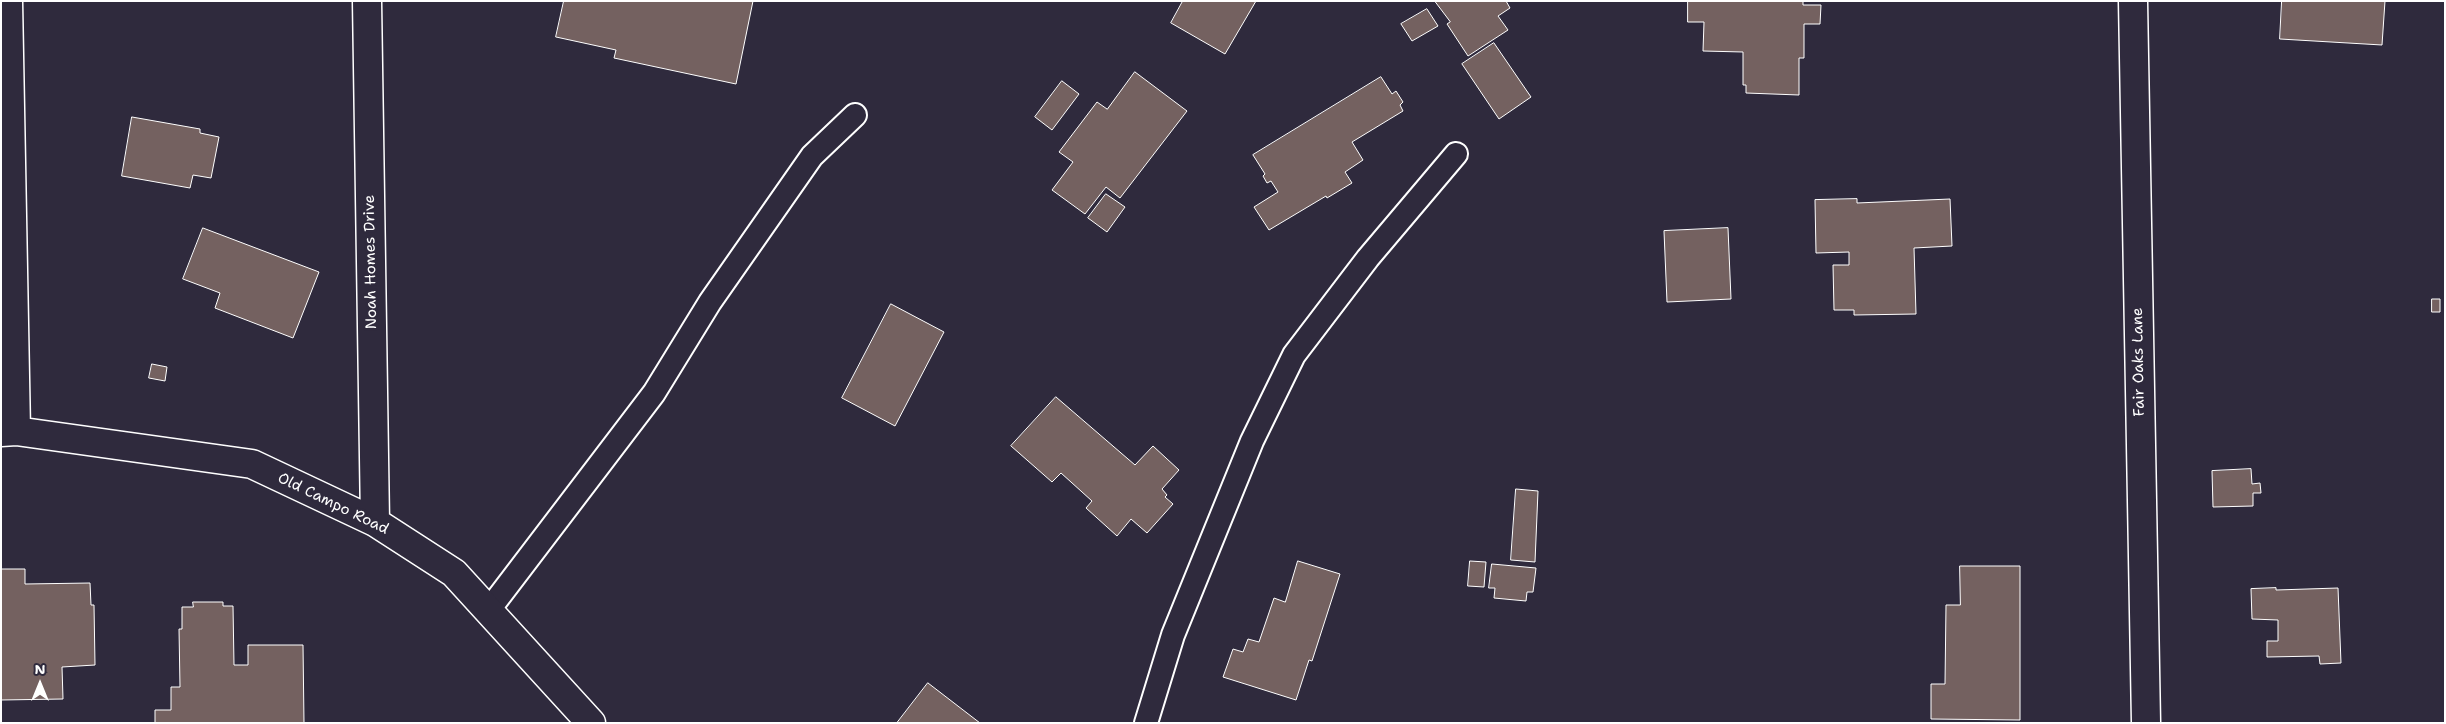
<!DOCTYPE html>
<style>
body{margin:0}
#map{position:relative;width:2446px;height:724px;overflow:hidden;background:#2f2a3d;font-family:"Shantell Sans",sans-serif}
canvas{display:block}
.frame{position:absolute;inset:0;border:2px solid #fff;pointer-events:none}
.north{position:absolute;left:15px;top:659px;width:50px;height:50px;-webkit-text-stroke:4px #2f2a3d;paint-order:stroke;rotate:0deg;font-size:14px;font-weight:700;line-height:20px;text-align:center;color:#fff}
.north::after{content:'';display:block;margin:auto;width:18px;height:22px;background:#fff;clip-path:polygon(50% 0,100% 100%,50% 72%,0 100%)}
</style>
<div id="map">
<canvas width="2446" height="724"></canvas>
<div class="frame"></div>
<div class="north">N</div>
</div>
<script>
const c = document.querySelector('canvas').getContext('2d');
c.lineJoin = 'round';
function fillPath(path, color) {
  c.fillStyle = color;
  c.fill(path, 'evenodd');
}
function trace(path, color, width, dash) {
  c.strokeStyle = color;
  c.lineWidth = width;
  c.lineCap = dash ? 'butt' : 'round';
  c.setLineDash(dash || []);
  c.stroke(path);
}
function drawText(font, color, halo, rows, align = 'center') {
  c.font = font + ' "Shantell Sans",sans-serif';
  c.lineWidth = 5;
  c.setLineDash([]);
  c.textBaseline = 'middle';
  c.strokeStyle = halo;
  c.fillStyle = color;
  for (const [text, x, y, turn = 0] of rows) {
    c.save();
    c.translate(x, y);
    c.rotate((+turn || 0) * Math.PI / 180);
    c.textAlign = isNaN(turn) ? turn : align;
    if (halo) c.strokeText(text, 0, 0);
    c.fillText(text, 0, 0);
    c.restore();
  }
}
const building = new Path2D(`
 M564,1H753L736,84L614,58L616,50L556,37Z
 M1183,1H1256L1225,54L1171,23Z
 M1435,1H1506L1510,8L1498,16L1508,30L1468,56L1447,24L1450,22Z
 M1688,1H1803V5H1821L1820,24H1804V58H1799V95L1746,93V85H1743V52L1703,51L1704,22H1688Z
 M2282,1H2385L2382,45L2280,39Z
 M1427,9L1438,26L1412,41L1401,24Z
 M1494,43L1531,97L1499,119L1462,64Z
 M1135,72L1187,111L1120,198L1106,187L1085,214L1052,190L1073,162L1059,152L1097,102L1107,109Z
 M1381,77L1392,94L1396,91L1403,102L1400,105L1403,111L1352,142L1363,160L1345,172L1352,183L1327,198L1326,196L1269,230L1254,207L1278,192L1271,181L1267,183L1263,176L1265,174L1253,155Z
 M1062,81L1079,94L1052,130L1035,117Z
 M132,117L200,129V133L219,137L211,178L193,175L190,188L122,176Z
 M1106,194L1125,207L1107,232L1088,218Z
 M1857,199V203L1950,199L1952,246L1914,248L1916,314L1854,315V310H1834L1833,265H1849V252L1816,253L1815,200Z
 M203,228L319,272L293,338L215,308L220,293L183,279Z
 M1728,228L1731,299L1667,302L1664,231Z
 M2432,299H2440V312H2432Z
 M891,304L944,332L895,426L842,398Z
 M152,364L167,367L165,381L149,378Z
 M1056,397L1135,465L1153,446L1179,470L1162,489L1167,495L1165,497L1173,504L1147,533L1131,519L1117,536L1086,508L1092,501L1061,473L1052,482L1011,446Z
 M2251,469L2252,484L2260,483L2261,493H2253V506L2213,507L2212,471Z
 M1516,489L1538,491L1535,562L1511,560Z
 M1298,561L1340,574L1312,661L1309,660L1296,700L1223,677L1233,649L1243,652L1248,639L1259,642L1274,598L1285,602Z
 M1470,561L1486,562L1484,587L1468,586Z
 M1492,564L1536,568L1533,592H1527L1526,601L1494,598L1495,588H1489Z
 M1960,566H2020V720L1931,719V684H1945L1946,605H1960Z
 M1,569H25V584L90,583L91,605H94L95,665L62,667L63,699L1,700Z
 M2276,588V590L2338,588L2341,663L2320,664L2319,656L2267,657V641H2278V620L2252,619L2251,589Z
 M193,602H223V606H233L234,665H248V645H303L304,723H155V710H171V687H180L179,629H182V607H193Z
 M928,683L980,723H897Z`);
fillPath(building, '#746160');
trace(building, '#fff', 1);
const service = new Path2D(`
 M488,611L654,393L710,302L812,156L855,115
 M1146,723L1173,635L1252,441L1294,355L1368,258L1456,154`);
const minor = new Path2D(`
 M8,1L16,431
 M367,1L375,522
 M2133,1L2146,723
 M1,432L16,431L252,464L375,522L454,573L591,723`);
trace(service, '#fff', 26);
trace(minor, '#fff', 31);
trace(service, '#2f2a3d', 22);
trace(minor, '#2f2a3d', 28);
drawText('15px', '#fff', '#2f2a3d', [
 ["Noah Homes Drive",371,262,-91],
 ["Fair Oaks Lane",2139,362,-91],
 ["Old Campo Road",333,504,26]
]);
</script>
